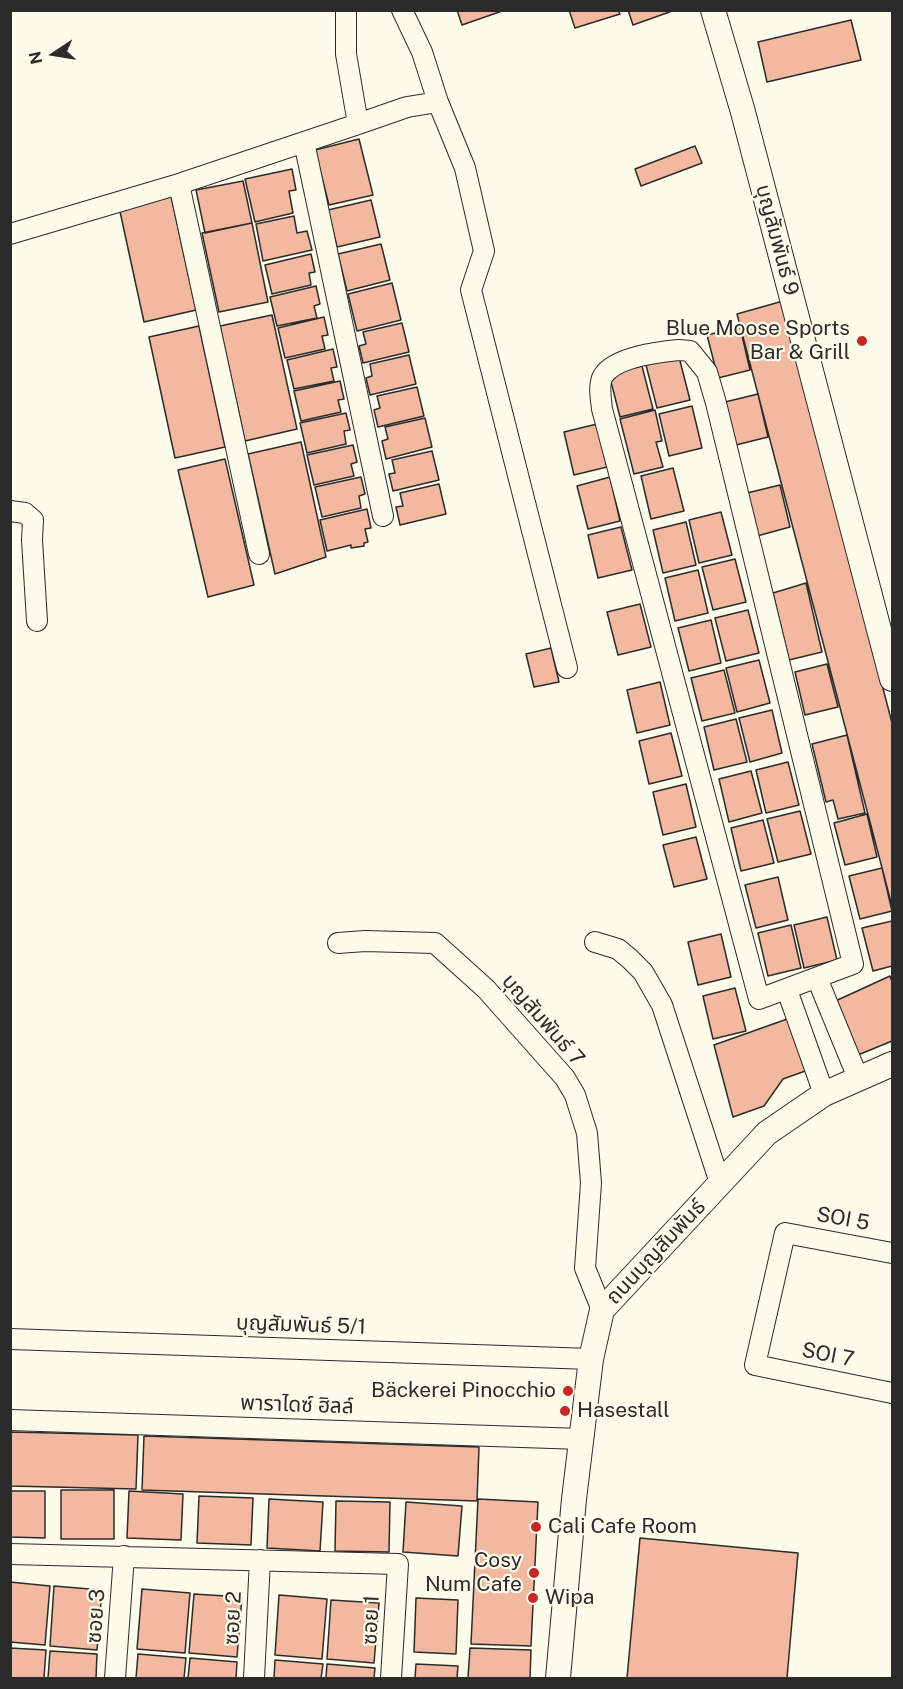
<!DOCTYPE html>
<meta charset="utf-8">
<style>
body{margin:0}
#map{position:relative;width:903px;height:1689px;overflow:hidden;background:#fdfbea;font-family:"Public Sans",sans-serif}
canvas{display:block}
.frame{position:absolute;inset:0;border:12px solid #2b2b2b;pointer-events:none}
.north{position:absolute;left:24px;top:24px;width:60px;height:60px;-webkit-text-stroke:4px #fdfbea;paint-order:stroke;rotate:258deg;font-size:16px;font-weight:700;line-height:24px;text-align:center;color:#2b2b2b}
.north::after{content:'';display:block;margin:auto;width:21px;height:27px;background:#2b2b2b;clip-path:polygon(50% 0,100% 100%,50% 72%,0 100%)}
</style>
<div id="map">
<canvas width="903" height="1689"></canvas>
<div class="frame"></div>
<div class="north">N</div>
</div>
<script>
const c = document.querySelector('canvas').getContext('2d');
c.lineJoin = 'round';
function fillPath(path, color) {
  c.fillStyle = color;
  c.fill(path, 'evenodd');
}
function trace(path, color, width, dash) {
  c.strokeStyle = color;
  c.lineWidth = width;
  c.lineCap = dash ? 'butt' : 'round';
  c.setLineDash(dash || []);
  c.stroke(path);
}
function drawText(font, color, halo, rows, align = 'center') {
  c.font = font + ' "Public Sans","Noto Sans Thai",sans-serif';
  c.lineWidth = 4.5;
  c.setLineDash([]);
  c.textBaseline = 'middle';
  c.strokeStyle = halo;
  c.fillStyle = color;
  for (const [text, x, y, turn = 0] of rows) {
    c.save();
    c.translate(x, y);
    c.rotate((+turn || 0) * Math.PI / 180);
    c.textAlign = isNaN(turn) ? turn : align;
    if (halo) c.strokeText(text, 0, 0);
    c.fillText(text, 0, 0);
    c.restore();
  }
}
const building = new Path2D(`
 M457,10H505L462,25Z
 M569,10H618L620,14L575,28Z
 M628,10H675L633,25Z
 M851,20L861,60L767,82L758,42Z
 M359,139L373,195L329,205L315,150Z
 M695,146L702,163L641,186L635,169Z
 M292,169L296,190L289,191L293,213L255,222L245,179Z
 M243,181L252,223L205,233L196,190Z
 M171,196L196,310L144,322L119,207Z
 M371,200L380,237L337,247L328,210Z
 M294,216L297,233L307,231L312,250L263,261L256,224Z
 M252,223L268,302L219,312L202,233Z
 M381,244L390,280L347,291L338,254Z
 M311,254L315,272L309,273L311,285L272,294L265,265Z
 M392,283L401,320L357,331L348,294Z
 M316,286L320,304L314,306L317,318L277,326L270,297Z
 M783,301L892,723V906L737,314Z
 M272,315L297,429L245,441L220,326Z
 M324,317L328,335L322,336L325,349L285,358L278,328Z
 M402,323L409,352L363,363L359,346L366,344L363,332Z
 M199,326L225,447L175,458L149,337Z
 M740,327L750,370L718,378L707,335Z
 M333,349L337,367L331,368L334,381L294,389L287,360Z
 M409,355L416,384L370,395L366,378L372,376L370,364Z
 M679,357L690,400L657,408L646,365Z
 M642,366L653,409L620,417L609,374Z
 M340,381L344,399L338,400L341,412L301,421L294,391Z
 M417,387L424,416L378,427L374,410L380,408L377,396Z
 M758,394L768,437L736,445L725,402Z
 M692,406L702,448L669,456L659,414Z
 M655,410L662,441L656,442L663,467L634,474L620,419Z
 M346,413L350,430L344,431L346,444L307,453L300,423Z
 M425,418L432,447L386,459L382,441L388,439L385,427Z
 M597,424L607,467L574,475L564,432Z
 M301,442L326,557L275,574L248,454Z
 M353,445L357,462L351,464L354,476L314,485L307,455Z
 M432,451L439,480L393,491L389,474L395,473L392,460Z
 M225,459L254,585L208,597L178,470Z
 M673,468L684,511L651,519L641,476Z
 M361,477L365,494L359,496L361,508L322,517L315,487Z
 M610,477L620,521L588,529L577,486Z
 M439,484L446,514L400,525L396,507L403,506L400,493Z
 M780,485L790,527L757,536L747,493Z
 M367,509L371,528L365,529L368,542L364,543V546L351,548V545L327,551L320,520Z
 M721,512L732,555L699,563L689,520Z
 M686,522L696,565L663,573L653,530Z
 M621,527L632,570L598,578L588,535Z
 M735,559L746,602L713,610L702,567Z
 M698,570L708,613L675,621L665,578Z
 M806,583L822,652L789,660L773,593Z
 M640,604L651,647L618,655L607,612Z
 M748,610L759,653L726,661L715,618Z
 M711,620L721,663L689,671L678,628Z
 M551,648L559,682L534,687L526,654Z
 M759,660L770,703L737,712L726,668Z
 M827,664L838,707L805,715L795,672Z
 M724,670L735,713L702,721L691,678Z
 M660,682L670,725L637,733L627,690Z
 M772,710L782,753L750,762L739,718Z
 M736,719L747,762L714,770L704,727Z
 M671,733L682,776L649,784L639,741Z
 M847,735L865,813L838,819L833,800L826,802L812,744Z
 M788,762L799,805L766,813L756,770Z
 M751,771L762,813L729,822L719,779Z
 M686,784L696,827L663,835L653,792Z
 M800,811L811,854L778,862L767,819Z
 M867,814L877,857L845,865L834,823Z
 M763,820L774,863L741,871L731,828Z
 M696,837L707,879L674,887L663,845Z
 M882,868L892,911L860,919L849,876Z
 M778,877L788,920L756,928L745,885Z
 M827,917L837,960L804,968L794,925Z
 M892,921V966L873,971L862,928Z
 M791,925L801,968L768,976L758,933Z
 M721,934L731,977L698,985L688,942Z
 M890,976L892,982V1041L853,1057L831,1003Z
 M735,988L746,1031L713,1039L703,996Z
 M790,1018L808,1070L783,1079L764,1106L733,1117L714,1045Z
 M10,1432L138,1435L136,1489L10,1486Z
 M144,1436L479,1447L477,1501L142,1490Z
 M61,1490H114V1539H61Z
 M10,1491H45V1538L10,1537Z
 M129,1491L183,1494L181,1540L127,1538Z
 M199,1496L253,1498L251,1545L197,1543Z
 M269,1499L323,1502L320,1551L267,1548Z
 M478,1499L538,1502L531,1646L471,1644Z
 M336,1501L390,1502L389,1552L335,1551Z
 M406,1502L462,1506L458,1556L403,1552Z
 M640,1538L798,1553L787,1678H627Z
 M10,1582L50,1586L45,1645L10,1642Z
 M54,1586L102,1590L97,1650L50,1646Z
 M142,1589L190,1593L185,1653L137,1649Z
 M194,1594L242,1597L237,1657L189,1653Z
 M279,1595L327,1599L322,1659L275,1655Z
 M416,1598L458,1600L456,1654L414,1652Z
 M331,1600L379,1603L374,1663L327,1659Z
 M10,1648L46,1650L44,1678H10Z
 M470,1648L531,1650L530,1678H468Z
 M50,1651L97,1654L96,1678H48Z
 M138,1654L186,1658L184,1678H136Z
 M190,1658L237,1662L236,1678H188Z
 M275,1660L323,1664L321,1678H274Z
 M327,1664L375,1668L374,1678H326Z
 M416,1664L458,1666L457,1678H415Z`);
fillPath(building, '#f2b8a0');
trace(building, '#2b2b2b', 1.5);
const minor = new Path2D(`
 M402,10L422,52L438,102L465,168L484,251L471,290L567,668
 M358,124L407,107L438,102
 M304,142L383,516
 M179,184L259,554
 M10,234L179,184L358,124L346,54V10
 M679,350L690,351L707,372L716,403L853,964L759,999L602,409C601,399 598,385 603,376C615,357 658,352 679,350Z
 M10,511L25,513L33,520L32,540L37,621
 M595,942L618,949L630,959L643,972L662,1005L720,1183
 M338,943L365,941L435,943L486,989L565,1078L575,1095L587,1133L591,1183L585,1268L602,1310
 M817,978L858,1078
 M787,990L824,1094
 M892,1253L785,1233L755,1365L892,1393
 M10,1339L591,1359
 M10,1420L582,1439
 M10,1554L398,1564L391,1678
 M115,1678L124,1556
 M254,1678L260,1560`);
const tertiary = new Path2D(`
 M713,10L743,112L892,679
 M558,1678L574,1499L591,1359L602,1310L767,1133L824,1094L892,1064`);
trace(minor, '#2b2b2b', 22);
trace(tertiary, '#2b2b2b', 26);
trace(minor, '#fdfbea', 20);
trace(tertiary, '#fdfbea', 24);
for (const [x, y, r, color] of [
 [862,341,6,"#c62828"],
 [568,1391,6,"#c62828"],
 [565,1411,6,"#c62828"],
 [536,1527,6,"#c62828"],
 [534,1573,6,"#c62828"],
 [533,1598,6,"#c62828"]
]) {
  const dot = new Path2D();
  dot.arc(x, y, r, 0, 2 * Math.PI);
  c.fillStyle = color;
  c.fill(dot);
  trace(dot, '#fdfbea', 2);
}
drawText('21px', '#2b2b2b', '#fdfbea', [
 ["บุญสัมพันธ์ 9",777,240,75],
 ["บุญสัมพันธ์ 7",543,1020,49],
 ["SOI 5",843,1219,10],
 ["ถนนบุญสัมพันธ์",656,1252,-47],
 ["บุญสัมพันธ์ 5/1",301,1325,2],
 ["SOI 7",828,1355,11],
 ["พาราไดซ์ ฮิลล์",297,1405,2],
 ["ซอย 3",96,1616,-86],
 ["ซอย 2",233,1618,-87],
 ["ซอย 1",371,1620,-87]
]);
drawText('21px', '#2b2b2b', '#fdfbea', [
 ["Blue Moose Sports",850,329],
 ["Bar & Grill",850,353],
 ["Bäckerei Pinocchio",556,1391],
 ["Hasestall",577,1411,"left"],
 ["Cali Cafe Room",548,1527,"left"],
 ["Cosy",522,1561],
 ["Num Cafe",522,1585],
 ["Wipa",545,1598,"left"]
], 'right');
</script>
